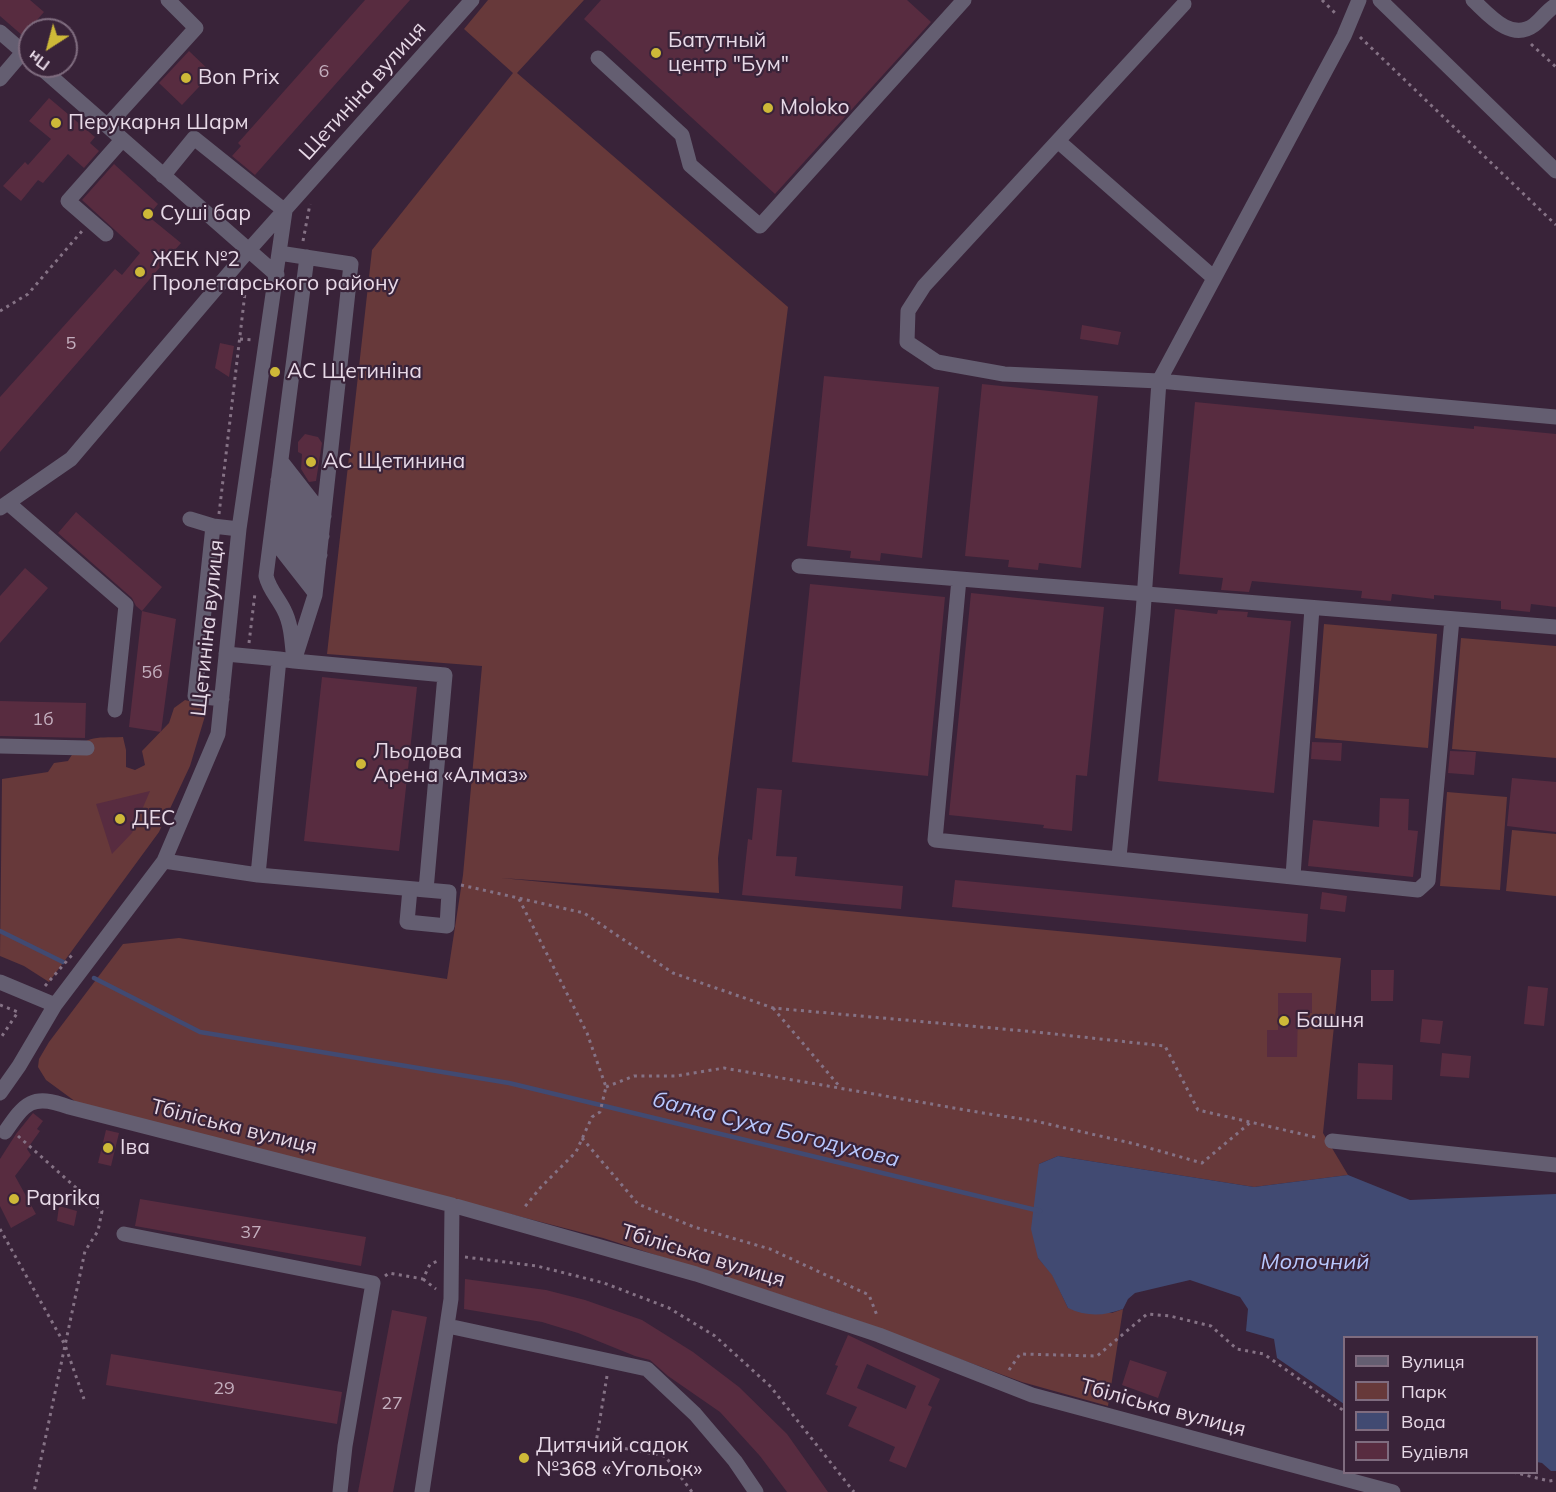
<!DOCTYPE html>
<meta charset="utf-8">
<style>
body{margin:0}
#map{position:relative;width:1556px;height:1492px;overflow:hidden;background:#392339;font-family:Mulish,sans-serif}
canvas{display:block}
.legend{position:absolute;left:1343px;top:1336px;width:195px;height:138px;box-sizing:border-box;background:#392339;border:2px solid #7f6c7f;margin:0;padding:8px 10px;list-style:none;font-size:18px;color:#e7d9e7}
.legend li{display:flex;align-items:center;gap:12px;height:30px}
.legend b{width:30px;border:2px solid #7f6c7f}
.north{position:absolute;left:18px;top:18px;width:60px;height:60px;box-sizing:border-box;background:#392339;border:2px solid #7f6c7f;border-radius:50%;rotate:216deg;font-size:16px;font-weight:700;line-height:24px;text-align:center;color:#e7d9e7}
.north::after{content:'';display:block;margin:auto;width:21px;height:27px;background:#ceb938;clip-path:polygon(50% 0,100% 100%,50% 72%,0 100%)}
</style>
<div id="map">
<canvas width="1556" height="1492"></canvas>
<ul class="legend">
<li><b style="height:8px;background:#645e71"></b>Вулиця</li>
<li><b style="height:16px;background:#67393a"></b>Парк</li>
<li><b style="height:16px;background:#414a72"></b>Вода</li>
<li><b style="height:16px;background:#582c40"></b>Будівля</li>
</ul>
<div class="north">Пн</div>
</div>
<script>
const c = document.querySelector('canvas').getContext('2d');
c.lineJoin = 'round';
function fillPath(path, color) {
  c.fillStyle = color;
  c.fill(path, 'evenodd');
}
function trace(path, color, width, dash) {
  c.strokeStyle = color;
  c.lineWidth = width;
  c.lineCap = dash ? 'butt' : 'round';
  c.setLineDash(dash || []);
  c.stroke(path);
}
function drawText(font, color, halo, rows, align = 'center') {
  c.font = font + ' Mulish,sans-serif';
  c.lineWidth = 4.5;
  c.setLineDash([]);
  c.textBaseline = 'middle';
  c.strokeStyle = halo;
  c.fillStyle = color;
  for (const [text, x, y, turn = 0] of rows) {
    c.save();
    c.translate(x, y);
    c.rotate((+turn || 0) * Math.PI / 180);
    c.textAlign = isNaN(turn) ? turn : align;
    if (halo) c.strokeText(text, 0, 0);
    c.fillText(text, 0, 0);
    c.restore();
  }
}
fillPath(new Path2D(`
 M488,0H584L517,73L788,307L718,858L719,893L501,878L1341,958L1323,1133L1348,1175L1254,1187L1058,1156L1039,1164L1038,1258L1052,1274L1068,1308L1112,1313L1123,1309L1108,1406L1022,1382L830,1311L603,1238L76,1102L46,1080L38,1067L39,1059L49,1042L123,944L179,938L447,979L463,875L482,666L327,654L372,250L513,73L464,29Z
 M1324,624L1437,634L1428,748L1315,738Z
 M1461,638L1556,646V758L1452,749Z
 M185,700L200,704L205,716L190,766L159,832L49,982L24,966L0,956L2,779L48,772L54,763L68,761C85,734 93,738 123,737L126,750V767L135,770L145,765L142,751L169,723L174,708Z
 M1447,792L1507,797L1500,890L1440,886Z
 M1512,830L1556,834V896L1506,891Z`), '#67393a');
fillPath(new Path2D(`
 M1058,1156L1254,1187L1348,1175L1410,1200L1556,1194V1471H1551L1542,1463L1537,1462L1536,1338H1344V1404L1277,1358L1274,1339L1246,1331L1248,1309L1240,1297L1190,1280L1135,1293L1128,1299L1123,1309C1104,1316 1087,1317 1068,1308L1052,1275L1038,1258L1031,1229L1039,1164Z`), '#414a72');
trace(new Path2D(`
 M0,931L63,962
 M94,978L200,1032L509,1083L1040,1211`), '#414a72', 4.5);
fillPath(new Path2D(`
 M0,0H30L44,12L23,36L0,16Z
 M365,0H410L255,175L232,156L241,146L238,143Z
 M601,0H907L931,22L775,194L584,19Z
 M189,51L212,73L182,105L159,83Z
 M49,98L95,137L90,143L99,151L84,168L68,154L43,183L38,180L21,201L3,186L25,162L28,165L51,139L29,121Z
 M114,164L158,204L148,216L181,243L0,452V397L115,269L122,275L140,253L82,200Z
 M1082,325L1121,332L1118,345L1080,339Z
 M220,343L234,346L229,377L215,368Z
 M824,376L939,387L922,558L881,553L880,561L850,558L851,551L807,546Z
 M982,384L1098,396L1081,568L1039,563L1038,570L1008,567L1009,560L965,556Z
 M1195,402L1474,429V426L1556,434V607L1531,604L1530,612L1501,609V601L1434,595V599L1392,594L1391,601L1361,598L1362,591L1252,581L1249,592L1221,590L1223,578L1179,574Z
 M305,434L318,437L322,443L316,481L309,482L301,469L302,454L298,452V442Z
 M76,512L162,587L142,611L136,606L132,598L58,533Z
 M25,568L48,588L0,643V596Z
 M810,584L945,597L928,776L792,762Z
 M971,593L1104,607L1087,776L1076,775L1072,831L1043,828L1044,825L949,815Z
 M1175,609L1217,614L1218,610L1248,612L1247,617L1291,621L1274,793L1158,781Z
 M142,611L176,619L161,732L129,727Z
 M322,677L417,687L399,851L304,841Z
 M0,701L86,703L85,738L0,736Z
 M1312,742L1342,743L1341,761L1311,759Z
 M1450,751L1476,752L1474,775L1448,773Z
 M1512,778L1556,782V832L1507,826Z
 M757,788L782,790L776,856L797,857L795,876L903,886L901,909L742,895L748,839L752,840Z
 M150,791L132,833L112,854L96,804Z
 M1380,798L1409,799L1408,830L1418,831L1413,877L1308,866L1313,820L1379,827Z
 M955,880L1308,914L1306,942L952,907Z
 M1322,892L1347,896L1345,912L1320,909Z
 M1371,970H1394L1393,1001H1371Z
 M1528,986L1548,988L1544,1026L1524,1024Z
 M1278,993H1312V1013L1298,1012L1297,1057H1267V1030H1278Z
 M1422,1019L1443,1021L1440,1044L1420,1042Z
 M1442,1053L1471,1056L1469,1078L1440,1076Z
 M1358,1063L1393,1065L1392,1100L1357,1099Z
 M33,1113L43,1121L37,1129L40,1131L27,1149L31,1155L15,1176L36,1214L11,1228L0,1206V1159L16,1134Z
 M106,1130L119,1133L111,1166L98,1163Z
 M140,1199L366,1237L361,1266L135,1226Z
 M59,1206L77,1211L74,1226L57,1221Z
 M465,1279L546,1290L585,1300L642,1320L693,1352L739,1387L787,1434L828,1492H787L760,1456L720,1412L668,1376L650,1360L635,1356L578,1333L542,1322L464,1309Z
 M392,1310L427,1317L393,1492H358Z
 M848,1335L940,1379L928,1405L932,1407L906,1468L889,1461L895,1447L848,1426L857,1407L826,1394L838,1366L835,1365ZM867,1364L916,1386L906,1409L857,1388Z
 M111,1354L342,1392L337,1424L106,1385Z
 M1130,1360L1167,1372L1158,1398L1122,1385Z`), '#582c40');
trace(new Path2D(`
 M1322,0L1336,14
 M1360,37L1556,225
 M1531,44L1556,67
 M303,241L310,204
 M0,311L28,294L82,231
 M240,339L253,340
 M219,514L247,276
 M249,643L255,593
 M461,885L584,913L673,973L773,1008L1036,1032L1165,1046L1198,1110L1319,1138
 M519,899L587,1033L606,1087L600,1112L592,1117L576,1152L541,1187L523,1209
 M45,986L72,955
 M0,1005L18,1012L0,1039
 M773,1008L840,1087
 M606,1087L634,1076H676L724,1068L983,1113L1035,1121L1135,1144L1202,1163L1251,1122
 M18,1136L102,1211L98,1231L85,1251L34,1492
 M582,1138L638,1204L694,1227L770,1249L869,1295L878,1318
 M0,1229L65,1345L84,1399
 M465,1257L537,1266L604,1283L669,1308L715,1336L770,1386L854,1492
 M385,1276L389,1273L423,1279L430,1264L438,1261
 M423,1279L436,1289
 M1009,1370L1020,1354L1097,1356L1147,1314L1170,1316L1211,1326L1237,1349L1264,1354L1344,1411
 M607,1376L596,1443L665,1456L692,1492
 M1513,1472L1549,1481L1556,1480`), '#857285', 3, [3, 4.5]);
trace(new Path2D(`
 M1380,0L1556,171
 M1473,0C1489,15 1511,42 1534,25C1542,19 1547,10 1556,5
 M1184,4L924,286L908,311L907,342L937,362L1004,374L1159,381L1556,417
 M0,32L30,58
 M598,58L682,135L690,165L760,226L964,0
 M39,66L277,275
 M0,79L23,52
 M107,126L196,28L168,0
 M1058,141L1214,278
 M163,176L194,138L285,211
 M106,234L68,201L122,140
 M281,461L324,516
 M278,480L322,536
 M276,500L320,555
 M8,503L126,605L115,710
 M0,508L71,459L248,251L472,0
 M274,518L317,575
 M190,519L213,526
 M272,538L315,593
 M799,566L1556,627
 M959,579L935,840L1418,890L1428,881L1452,619
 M279,659L294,661L315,595L351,264L279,253
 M222,699L195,696L213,526L239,529
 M0,746L87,748
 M1119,857L1143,614L1159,381L1344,36L1359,0
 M164,861L258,875L279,659L226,654
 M258,875L426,890L445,675L294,661C292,645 292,625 284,610C278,598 269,589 266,576L307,257
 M1293,876L1312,608
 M410,889L407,922L447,926L449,892L426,890
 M0,982L55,1005
 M0,1093L19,1066L55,1005L164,861L218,734L239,529L285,211
 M5,1132C25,1103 32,1093 69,1107L452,1205L696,1274L879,1335L1032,1395L1393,1492
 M1332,1141L1556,1165
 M124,1234L373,1283L345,1446L340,1492
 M448,1326L647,1369L695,1414L735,1461L756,1492
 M422,1492L451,1299L452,1205`), '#645e71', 15);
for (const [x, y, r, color] of [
 [656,53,6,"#ceb938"],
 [186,78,6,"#ceb938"],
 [768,108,6,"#ceb938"],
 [56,123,6,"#ceb938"],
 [148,214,6,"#ceb938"],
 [140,272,6,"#ceb938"],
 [275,372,6,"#ceb938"],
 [311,462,6,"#ceb938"],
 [361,764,6,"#ceb938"],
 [120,819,6,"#ceb938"],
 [1284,1021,6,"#ceb938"],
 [108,1148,6,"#ceb938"],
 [14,1199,6,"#ceb938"],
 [524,1458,6,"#ceb938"]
]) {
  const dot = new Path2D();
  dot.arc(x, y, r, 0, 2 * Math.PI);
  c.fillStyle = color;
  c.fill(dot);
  trace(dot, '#392339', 2);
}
drawText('18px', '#c3aebd', null, [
 ["6",324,72],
 ["5",71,344],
 ["5б",152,673],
 ["1б",43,720],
 ["37",251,1233],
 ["29",224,1389],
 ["27",392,1404]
]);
drawText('21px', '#e7d9e7', '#392339', [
 ["Батутный",668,41],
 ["центр \"Бум\"",668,65],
 ["Bon Prix",198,78],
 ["Moloko",780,108],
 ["Перукарня Шарм",68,123],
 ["Суші бар",160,214],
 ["ЖЕК №2",152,260],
 ["Пролетарського району",152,284],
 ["АС Щетиніна",287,372],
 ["АС Щетинина",323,462],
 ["Льодова",373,752],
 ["Арена «Алмаз»",373,776],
 ["ДЕС",132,819],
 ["Башня",1296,1021],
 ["Іва",120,1148],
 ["Paprika",26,1199],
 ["Дитячий садок",536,1446],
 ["№368 «Угольок»",536,1470]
], 'left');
drawText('21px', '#e7d9e7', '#392339', [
 ["Щетиніна вулиця",363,91,-48],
 ["Щетиніна вулиця",208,628,-84],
 ["Тбіліська вулиця",234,1127,14],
 ["Тбіліська вулиця",703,1256,17],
 ["Тбіліська вулиця",1163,1408,15]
]);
drawText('italic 22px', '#b8c7fd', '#392339', [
 ["балка Суха Богодухова",776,1130,14],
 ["Молочний",1315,1262]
]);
</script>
